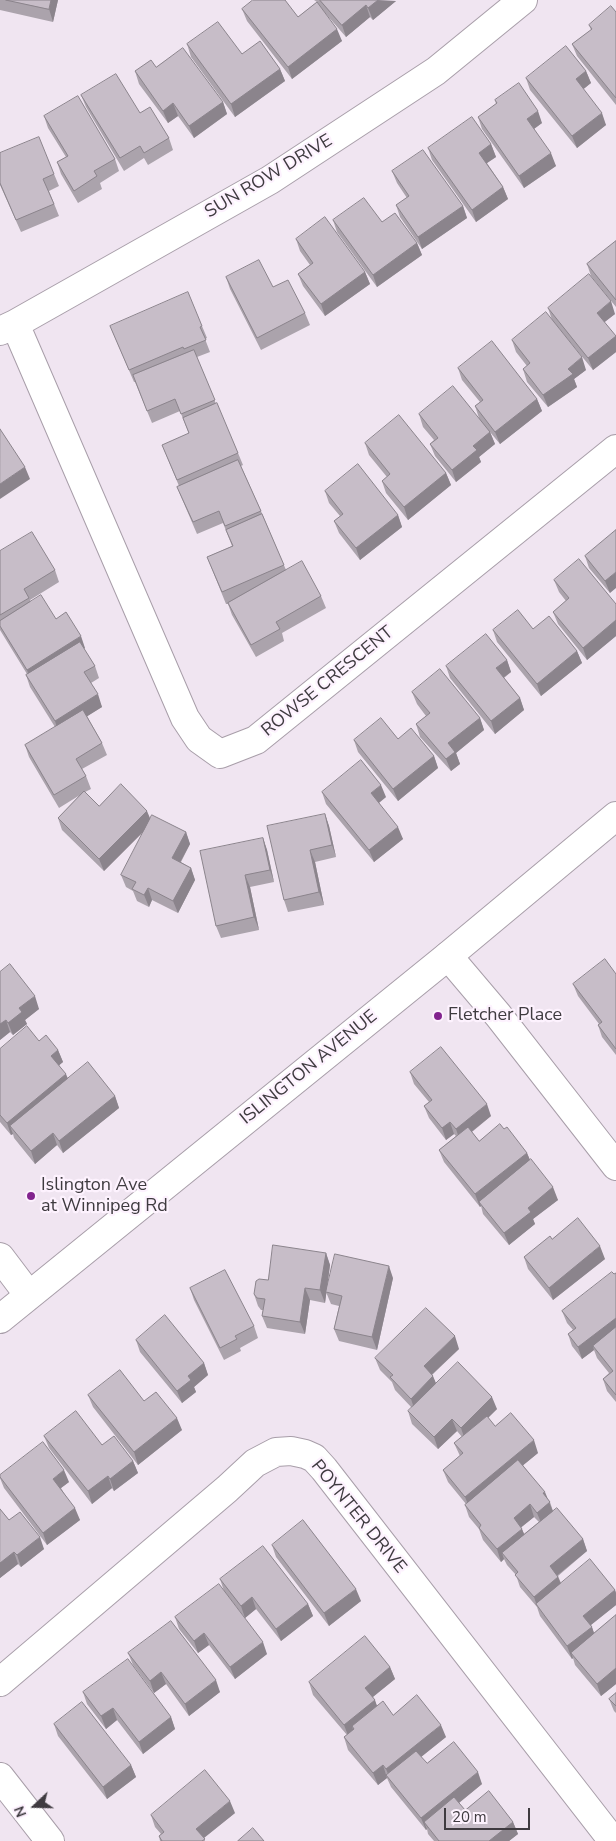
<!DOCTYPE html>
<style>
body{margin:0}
#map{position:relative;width:616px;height:1841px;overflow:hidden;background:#f0e5f1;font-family:"Nunito Sans",sans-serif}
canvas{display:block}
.north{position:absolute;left:10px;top:1781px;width:50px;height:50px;-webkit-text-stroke:4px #fdf2fe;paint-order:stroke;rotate:249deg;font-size:14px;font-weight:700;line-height:20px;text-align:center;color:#3f3b40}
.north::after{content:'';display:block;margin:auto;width:18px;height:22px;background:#3f3b40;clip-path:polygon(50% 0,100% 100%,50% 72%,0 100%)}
.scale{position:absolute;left:444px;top:1808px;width:86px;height:22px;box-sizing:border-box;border:2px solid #3f3b40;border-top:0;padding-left:6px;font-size:15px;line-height:18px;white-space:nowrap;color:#3f3b40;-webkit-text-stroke:4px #fdf2fe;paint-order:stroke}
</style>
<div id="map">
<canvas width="616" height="1841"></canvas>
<div class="north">N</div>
<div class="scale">20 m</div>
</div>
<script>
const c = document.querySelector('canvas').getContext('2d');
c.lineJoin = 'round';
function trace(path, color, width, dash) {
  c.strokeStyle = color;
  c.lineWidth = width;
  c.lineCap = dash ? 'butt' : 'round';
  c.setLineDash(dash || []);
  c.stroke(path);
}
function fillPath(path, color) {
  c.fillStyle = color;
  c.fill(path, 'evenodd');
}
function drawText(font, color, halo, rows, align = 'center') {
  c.font = font + ' "Nunito Sans",sans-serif';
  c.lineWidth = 4.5;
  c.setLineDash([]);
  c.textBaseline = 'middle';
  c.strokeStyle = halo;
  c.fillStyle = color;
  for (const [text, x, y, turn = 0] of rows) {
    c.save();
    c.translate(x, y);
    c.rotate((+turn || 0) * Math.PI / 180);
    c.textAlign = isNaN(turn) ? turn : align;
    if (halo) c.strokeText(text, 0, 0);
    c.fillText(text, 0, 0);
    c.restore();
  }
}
const street = new Path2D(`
 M15,324L185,718L199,739L220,754L256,740L616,449
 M0,331L15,324L270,180L436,71L523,0
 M448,956L498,1015L616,1166
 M0,1257L28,1294
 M0,1682L227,1489L255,1463L276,1452L291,1451L305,1454L314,1458L324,1469L613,1841
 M0,1777L50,1841`);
const secondary = new Path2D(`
 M0,1319L448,956L616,816`);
trace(street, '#a89ea9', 30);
trace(secondary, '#a89ea9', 30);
trace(street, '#fff', 28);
trace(secondary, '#fff', 28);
fillPath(new Path2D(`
 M0,0H58L53,22L0,10Z
 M314,0L396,1L373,20L370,17L346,37L319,6L342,41L292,79L247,21L242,9L298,17L317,2Z
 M616,12V105L577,56L572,44L591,30L589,25Z
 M187,44L280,69L285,81L235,117L191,57Z
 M156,67L223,102L227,114L194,138L178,116L168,123L139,84L135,71Z
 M586,71L591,83L583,89L606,125L577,148L530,90L526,78Z
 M81,95L140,113L169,138L173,150L148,165L144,158L124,171L86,107Z
 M495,100L542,123L534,129L556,166L524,188L482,129L478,117L496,104Z
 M44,116L115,159L119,171L100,183L102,189L78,203L61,174L57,162L66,157L48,128Z
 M491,144L496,157L487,163L503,187L508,199L476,222L432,160L428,148Z
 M0,153L54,174L59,186L49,191L59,216L21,232L0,185Z
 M392,171L463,206L467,218L422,249L400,217L396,205L407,198L397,183Z
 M333,220L382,222L417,243L422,255L377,287L337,232Z
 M296,239L365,272L370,284L325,316L303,286L298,274L310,265L300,251Z
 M616,241V307L591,276L587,264Z
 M226,277L273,287L305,313L310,325L261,350L230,289Z
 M548,308L615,314L604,322L616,337V352L593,370L552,320Z
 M110,326H202L207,338L205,339L210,352L197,357L216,404L238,453L243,465L241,466L261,511L286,570L321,596L326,608L282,633L284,641L256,657L232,615L228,604H226L207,557L232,546L223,523L197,534L182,499L177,487L179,486L162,445L189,434L180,411L152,423L135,382H134Z
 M512,340L586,370L574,379L577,387L548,407L527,382L523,369L527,366L516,352Z
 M458,368L537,399L542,411L500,444L490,432L495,444L479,457L481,462L456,482L435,456L430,444L434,440L423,427L419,414L479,418L475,406L480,402L462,380Z
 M365,443L446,473L451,485L408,520L386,493L382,481L387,477L369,455Z
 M325,491L398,515L402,527L360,560L339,533L334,521L340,516L329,503Z
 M616,530L610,593L589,568L585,556Z
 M0,551L55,570L59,582L30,600L31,602L85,648L84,649L95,666L99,678L91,683L102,707L87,716L102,743L107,755L82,769L86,776L91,789L85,792L99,806L150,818L186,832L190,844L181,862L191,868L195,880L178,913L152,900L149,907L137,901L133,891L126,887L121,875L144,831L104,871L62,830L58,818L80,795L59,808L29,757L25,745L55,727L30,687L26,675L27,674L0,630Z
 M554,580L616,604V636L587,660L558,624L553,612L566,601L559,592Z
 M533,629L577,651L582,663L541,696L497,642L493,630Z
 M507,660L511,672L504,678L520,698L524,710L495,734L450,678L446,666Z
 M412,692L480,718L484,730L456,753L460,764L451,771L420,737L416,724L426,716L417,704Z
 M398,739L434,756L438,768L398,801L358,752L354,740Z
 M322,792L386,797L379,803L403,839L374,862L326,804Z
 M325,814L329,826L336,857L315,862L324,905L288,912L284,900Z
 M263,838L267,850L274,882L250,887L259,930L221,938L216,926Z
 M0,972L39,1009L25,1020L27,1024L13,1035L10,1032L0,1040Z
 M616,974V1055L602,1037L598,1025L599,1024L578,996L573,984Z
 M39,1041L58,1050L63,1062L59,1065L68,1079L115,1096L119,1108L63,1153L57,1145L35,1164L14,1138L13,1134L11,1135L0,1122V1049Z
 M410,1072L491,1116L472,1132L479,1141L504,1129L527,1153L530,1160L558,1200L533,1219L535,1224L509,1245L483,1214L481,1206L480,1207L444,1162L439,1150L456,1136L454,1134L446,1140L429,1118L424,1106L429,1102L414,1084Z
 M552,1239L605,1259L553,1300L528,1269L524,1257Z
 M326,1253L330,1265L325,1303L310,1300L305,1334L267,1328L262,1316L263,1310H261L258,1306L254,1294L268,1280Z
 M616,1273V1402L607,1391L603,1379L609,1373L597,1358L594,1350L582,1359L572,1346L568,1334L573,1330L567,1323L562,1311Z
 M393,1278L377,1350L339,1341L334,1329L339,1306L331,1304L326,1292Z
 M190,1288L254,1326L258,1338L240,1348L241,1351L224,1360L194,1300Z
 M136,1340L204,1363L208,1375L194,1387L196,1392L182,1403L140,1352Z
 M459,1349L432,1375L436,1384L497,1409L488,1418L495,1426L538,1453L523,1465L550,1502L553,1511L583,1539L587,1551L558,1576L561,1583L615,1590L616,1593V1605L591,1625L594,1633L616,1615V1684L601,1696L575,1665L573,1658L572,1659L540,1616L537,1607L520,1587L516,1575L507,1565L504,1559L501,1562L483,1540L479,1529L469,1517L465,1505L466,1504L448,1482L443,1470L460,1456L454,1443L462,1437L457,1431L438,1449L412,1424L408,1411L412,1408L395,1390L392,1382L380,1370L375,1358ZM534,1517L539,1522L524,1534L521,1527Z
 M88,1395L144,1401L182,1430L138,1465L93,1407Z
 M44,1436L102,1445L133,1461L138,1473L114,1491L112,1488L92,1504L49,1448Z
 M0,1475L69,1482L61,1488L80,1520L47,1545L4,1488L0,1478Z
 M0,1509L9,1520L44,1549L21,1567L18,1564L0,1578Z
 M272,1545L361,1601L329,1626L276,1557Z
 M220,1579L308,1604L313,1616L281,1641L256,1609L245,1618L224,1591Z
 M175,1617L267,1654L235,1679L209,1645L198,1653L179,1629Z
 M128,1653L220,1692L189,1716L166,1684L154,1693L133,1665Z
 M390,1667L395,1679L373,1697L377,1706L393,1715L446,1737L421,1757L427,1763L482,1784L459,1803L465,1810L513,1822L518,1834L509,1841H434L428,1834L427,1829L426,1830L391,1787L387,1778L378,1785L348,1750L344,1737L347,1735L313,1695L309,1682Z
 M83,1692L171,1717L175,1729L143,1754L117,1720L106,1729L87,1704Z
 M616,1693V1713L614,1711L609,1699Z
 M54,1724L131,1765L136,1777L107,1799L58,1736Z
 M235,1813L204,1838L205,1841H160L159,1836L161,1834L155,1827L151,1815Z`), '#aba3ac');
fillPath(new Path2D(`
 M51,0H58L53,22L49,9Z
 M378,0L396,1L373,20L368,8Z
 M366,5L370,17L346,37L342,25Z
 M337,29L342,41L292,79L288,67Z
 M280,69L285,81L235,117L231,104Z
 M586,71L591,83L580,92L576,79Z
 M223,102L227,114L194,138L189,126Z
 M173,103L178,116L168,123L163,111Z
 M538,111L542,123L531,131L527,119Z
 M602,113L606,125L577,148L572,136Z
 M491,144L496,157L484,165L479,153Z
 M551,153L556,166L524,188L519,176Z
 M503,187L508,199L476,222L472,210Z
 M463,206L467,218L422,249L418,237Z
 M417,243L422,255L377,287L373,275Z
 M365,272L370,284L325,316L321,304Z
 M611,301L615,314L601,325L597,313Z
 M616,336V352L593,370L588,358Z
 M582,357L586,370L574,379L577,387L548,407L543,395L568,369Z
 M537,399L542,411L500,444L495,432Z
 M490,432L495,444L479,457L481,462L456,482L452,470L473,446Z
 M25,467L30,479L0,499V484Z
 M446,473L451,485L408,520L404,507Z
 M398,515L402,527L360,560L356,548Z
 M616,572V588L610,593L605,581Z
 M616,620V636L587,660L583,648Z
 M81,636L85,648L31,682L27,670Z
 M577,651L582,663L541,696L537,684Z
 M507,660L511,672L500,680L496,668Z
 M98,694L102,707L59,734L55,721Z
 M520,698L524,710L495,734L491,721Z
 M480,718L484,730L456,753L460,764L451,771L446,759L448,743Z
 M434,756L438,768L398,801L393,789Z
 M381,785L386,797L376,805L371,793Z
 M147,811L152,823L104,871L99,859Z
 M325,814L329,826L336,857L332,845Z
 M398,827L403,839L374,862L369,850Z
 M186,832L190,844L176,870L172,858Z
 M263,838L267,850L274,882L270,870Z
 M310,850L315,862L324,905L319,892Z
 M191,868L195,880L178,913L173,901Z
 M245,875L250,887L259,930L254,917Z
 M148,888L152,900L149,907L144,895Z
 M35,996L39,1009L25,1020L27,1024L13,1035L8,1023L19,1008Z
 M6,1020L10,1032L0,1040V1024Z
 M58,1050L63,1062L56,1068L51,1056Z
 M66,1074L71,1086L10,1126L13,1134L11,1135L7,1123Z
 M115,1096L119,1108L63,1153L59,1141Z
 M487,1104L491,1116L460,1141L456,1129Z
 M450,1122L454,1134L446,1140L442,1128Z
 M53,1133L57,1145L35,1164L31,1151Z
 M527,1153L532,1165L479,1202L481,1206L480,1207L475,1194Z
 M553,1187L558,1200L533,1219L535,1224L509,1245L504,1233L528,1208Z
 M600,1246L605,1259L553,1300L549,1288Z
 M326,1253L330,1265L325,1303L320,1290Z
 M389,1266L393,1278L377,1350L372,1337Z
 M305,1288L310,1300L305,1334L300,1322Z
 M616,1318V1334L593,1346L594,1350L582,1359L578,1347Z
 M455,1336L459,1349L428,1378L424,1366Z
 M204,1363L208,1375L194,1387L196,1392L182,1403L177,1391L188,1376Z
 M433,1376L438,1388L415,1411L411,1399Z
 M492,1397L497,1409L465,1440L461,1428Z
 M177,1418L182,1430L138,1465L134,1452Z
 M452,1419L457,1431L438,1449L434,1437Z
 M534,1440L538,1453L470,1509L465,1497Z
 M133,1461L138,1473L114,1491L110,1479Z
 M64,1470L69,1482L57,1491L53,1479Z
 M108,1476L112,1488L92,1504L88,1491Z
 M545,1492L554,1514L542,1525L537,1513L543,1493Z
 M530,1504L534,1517L518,1530L514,1518Z
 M75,1508L80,1520L47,1545L43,1533Z
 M522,1529L527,1541L502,1553L504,1559L501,1562L497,1549Z
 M40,1537L44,1549L21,1567L17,1555Z
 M583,1539L587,1551L554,1578L550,1566Z
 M14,1552L18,1564L0,1578V1563Z
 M558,1577L563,1589L537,1606L534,1597Z
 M356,1589L361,1601L329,1626L324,1613Z
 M615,1590L616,1593V1605L587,1628L583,1616Z
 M252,1597L256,1609L245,1618L241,1606Z
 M308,1604L313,1616L281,1641L276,1629Z
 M592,1627L596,1639L571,1653L573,1658L572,1659L567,1646Z
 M204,1633L209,1645L198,1653L194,1641Z
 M263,1642L267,1654L235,1679L230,1667Z
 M390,1667L395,1679L369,1700L365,1688Z
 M616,1668V1684L601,1696L597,1684Z
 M161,1672L166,1684L154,1693L150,1681Z
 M216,1680L220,1692L189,1716L185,1704Z
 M375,1700L379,1712L354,1729L352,1726L354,1733L349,1738L344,1725Z
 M113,1708L117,1720L106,1729L101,1716Z
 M171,1717L175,1729L143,1754L139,1742Z
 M441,1725L446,1737L391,1781L386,1769Z
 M131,1765L136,1777L107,1799L103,1787Z
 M383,1765L387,1778L378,1785L373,1773Z
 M478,1772L482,1784L428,1828L424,1822L427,1829L426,1830L421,1818Z
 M230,1801L235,1813L200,1841L196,1829Z
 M513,1822L518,1834L509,1841H489Z`), '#8b848c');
const building = new Path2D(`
 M6,0H51L49,9Z
 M253,0H285L298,17L317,2L337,29L288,67L242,9Z
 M320,0H378L368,8L366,5L342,25Z
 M611,6L616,12V98L572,44L592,29L589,25Z
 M218,22L242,54L260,41L280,69L231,104L187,44Z
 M566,46L586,71L576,79L602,113L572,136L526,78Z
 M183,48L223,102L189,126L173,103L163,111L135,71L151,60L156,67Z
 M116,74L140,113L150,107L169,138L144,153L140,146L120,158L81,95Z
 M519,83L538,111L527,119L551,153L519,176L478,117L497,103L495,100Z
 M78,96L115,159L94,171L97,176L74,191L57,162L68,156L44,116Z
 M472,117L491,144L479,153L503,187L472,210L428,148Z
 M39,137L54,174L43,179L54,204L16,220L0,183V153Z
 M423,150L463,206L418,237L396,205L409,196L392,171Z
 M364,198L382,222L395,213L417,243L373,275L333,220Z
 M325,217L365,272L321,304L298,274L313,263L296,239Z
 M616,241V300L587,264Z
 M259,260L273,287L288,280L305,313L257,338L226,277Z
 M589,274L611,301L597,313L616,336L588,358L548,308Z
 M188,292L202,326L200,327L206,340L184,349L183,347L129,370L110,326Z
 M546,312L582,357L568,369L573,374L543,395L523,369L530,363L512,340Z
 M492,341L537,399L495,432L475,406L483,400L458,368Z
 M194,350L215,400L181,414L175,399L147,411L133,375Z
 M453,386L490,432L473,446L477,450L452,470L430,444L438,438L419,414Z
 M217,403L238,453L177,480L162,445L189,433L183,418Z
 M399,415L446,473L404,507L382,481L390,474L365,443Z
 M0,429L25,467L0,484Z
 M238,460L261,511L225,526L219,511L193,522L177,487Z
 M358,464L398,515L356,548L334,521L343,514L325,491Z
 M262,514L284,565L222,592L207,557L233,546L226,530Z
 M616,530V572L605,581L585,556Z
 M32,532L55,570L24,589L29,598L0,615V551Z
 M579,559L616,604V620L583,648L553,612L569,598L554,580Z
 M302,561L321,596L276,622L280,629L251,645L228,603Z
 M41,595L56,619L66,612L81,636L27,670L0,626V621Z
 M518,610L533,629L549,616L577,651L537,684L493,630Z
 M486,634L507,660L496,668L520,698L491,721L446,666Z
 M80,642L95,666L84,672L98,694L55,721L26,675Z
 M440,669L480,718L448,743L455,752L446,759L416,724L430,713L412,692Z
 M83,710L102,743L76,759L86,776L54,795L25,745Z
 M381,718L398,739L411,728L434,756L393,789L354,740Z
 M361,760L381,785L371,793L398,827L369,850L322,792Z
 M121,784L147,811L99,859L58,818L84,791L99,806Z
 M325,814L332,845L310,850L319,892L284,900L267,826Z
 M152,815L186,832L172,858L191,868L173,901L148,888L144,895L132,889L136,882L121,875Z
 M263,838L270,870L245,875L254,917L216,926L200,851Z
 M605,959L616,974V1049L598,1025L602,1022L573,984Z
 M10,964L35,996L19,1008L22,1012L8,1023L6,1020L0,1024V972Z
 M27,1026L39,1041L46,1035L58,1050L51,1056L66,1074L7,1123L0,1115V1049Z
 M441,1047L487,1104L456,1129L450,1122L442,1128L424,1106L432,1100L410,1072Z
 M88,1062L115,1096L59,1141L53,1133L31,1151L10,1126Z
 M500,1124L504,1129L507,1127L527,1153L475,1194L439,1150L468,1127L479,1141Z
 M531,1159L553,1187L528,1208L531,1212L504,1233L479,1202Z
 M578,1218L600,1246L549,1288L524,1257L550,1236L552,1239Z
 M273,1245L326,1253L320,1290L305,1288L300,1322L262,1316L265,1299L257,1298L254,1294L256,1281L259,1279L268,1280Z
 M335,1254L389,1266L372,1337L334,1329L342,1296L326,1292Z
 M225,1270L254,1326L235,1336L237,1339L220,1348L190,1288Z
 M612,1272L614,1274L616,1273V1318L578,1347L568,1334L576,1328L562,1311Z
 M426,1308L455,1336L424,1366L433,1376L411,1399L390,1377L393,1375L375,1358Z
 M165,1315L204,1363L188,1376L191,1380L177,1391L136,1340Z
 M616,1327V1395L603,1379L613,1371L593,1346Z
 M458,1362L492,1397L461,1428L452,1419L434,1437L408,1411Z
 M120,1370L144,1401L156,1392L177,1418L134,1452L88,1395Z
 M76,1411L102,1445L114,1436L133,1461L110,1479L108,1476L88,1491L44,1436Z
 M511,1413L534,1440L465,1497L443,1470L463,1453L454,1443L487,1416L495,1426Z
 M43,1442L64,1470L53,1479L75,1508L43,1533L0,1477V1475Z
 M518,1460L545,1492L543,1493L550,1502L537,1513L530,1504L514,1518L522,1529L497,1549L479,1528L481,1525L465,1505Z
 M557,1508L583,1539L550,1566L558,1577L534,1597L515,1575L518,1572L502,1553Z
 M0,1509L9,1520L20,1512L40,1537L17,1555L14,1552L0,1563Z
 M303,1520L356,1589L324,1613L272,1545Z
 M263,1546L308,1604L276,1629L252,1597L241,1606L220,1579Z
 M590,1559L615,1590L583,1616L592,1627L567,1646L536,1604Z
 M219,1584L263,1642L230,1667L204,1633L194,1641L175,1617Z
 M616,1615V1668L597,1684L571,1653Z
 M171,1621L216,1680L185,1704L161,1672L150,1681L128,1653Z
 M365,1636L390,1667L365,1688L375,1700L344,1725L309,1682Z
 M128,1659L171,1717L139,1742L113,1708L101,1716L83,1692Z
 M616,1693V1706L609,1699Z
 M417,1695L441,1725L386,1769L383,1765L373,1773L344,1737L354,1729L352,1726L383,1701L393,1715Z
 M82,1702L131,1765L103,1787L54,1724Z
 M454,1742L478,1772L421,1818L386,1775L416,1751L427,1763Z
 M205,1770L230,1801L196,1829L205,1839L202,1841H162L159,1836L164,1832L151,1815Z
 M489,1791L513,1822L489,1841H439L424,1822L454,1797L465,1810Z
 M253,1828L264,1841H238Z`);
fillPath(building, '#c7bdc8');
trace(building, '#8b848c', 1);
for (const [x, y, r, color] of [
 [438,1016,5,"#82238e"],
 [31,1196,5,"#82238e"]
]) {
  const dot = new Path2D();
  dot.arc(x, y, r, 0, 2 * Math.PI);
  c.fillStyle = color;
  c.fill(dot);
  trace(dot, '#fdf2fe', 2);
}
drawText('18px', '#3f3b40', '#fdf2fe', [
 ["SUN ROW DRIVE",269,177,-31],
 ["ROWSE CRESCENT",328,682,-39],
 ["ISLINGTON AVENUE",309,1068,-39],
 ["POYNTER DRIVE",358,1517,51]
]);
drawText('18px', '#3f3b40', '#fdf2fe', [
 ["Fletcher Place",448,1016],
 ["Islington Ave",41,1186],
 ["at Winnipeg Rd",41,1207]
], 'left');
</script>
